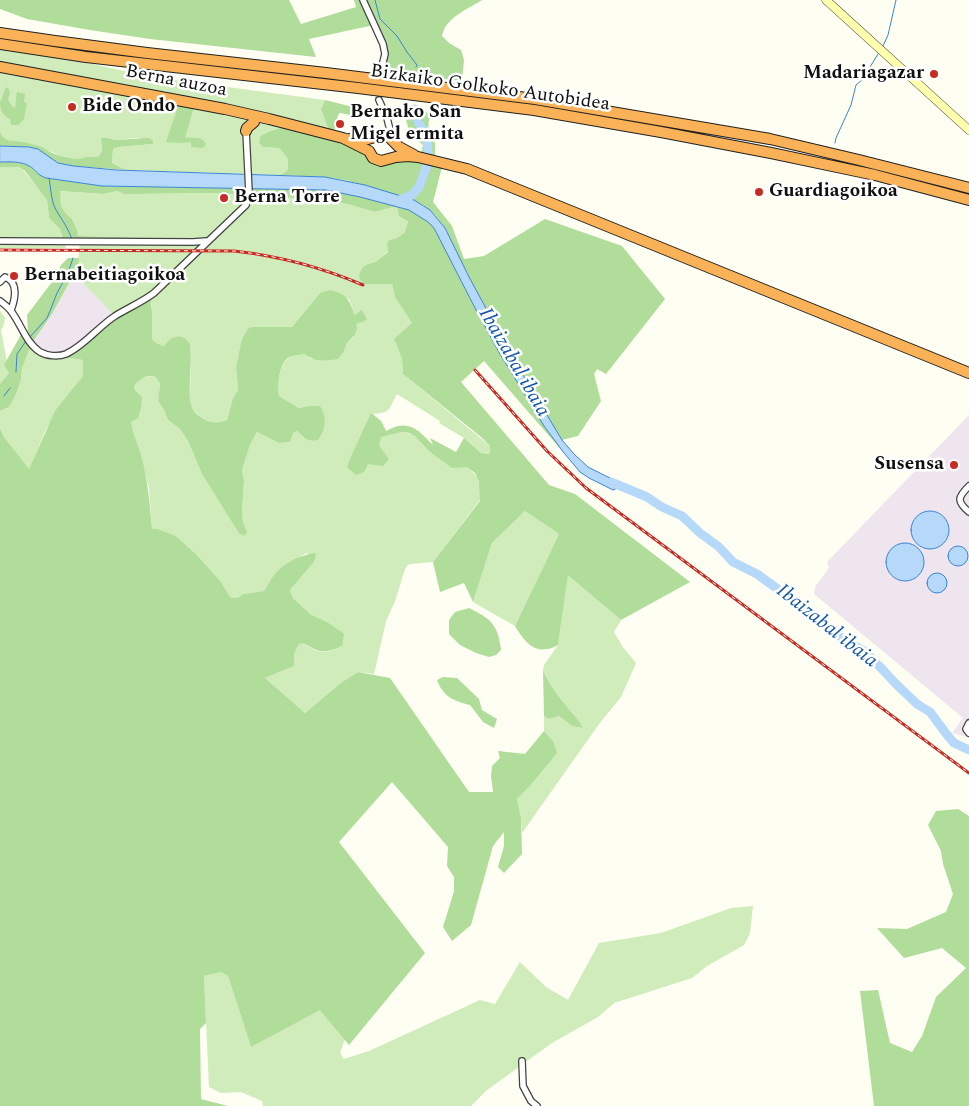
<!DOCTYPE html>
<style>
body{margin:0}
canvas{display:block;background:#fffef3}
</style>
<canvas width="969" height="1106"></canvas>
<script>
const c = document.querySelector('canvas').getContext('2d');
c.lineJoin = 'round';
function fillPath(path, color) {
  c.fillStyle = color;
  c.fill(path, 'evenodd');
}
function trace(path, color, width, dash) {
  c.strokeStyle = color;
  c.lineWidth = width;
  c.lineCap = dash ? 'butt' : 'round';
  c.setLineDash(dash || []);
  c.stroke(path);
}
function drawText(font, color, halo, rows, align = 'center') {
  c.font = font + ' Spectral,serif';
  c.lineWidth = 5;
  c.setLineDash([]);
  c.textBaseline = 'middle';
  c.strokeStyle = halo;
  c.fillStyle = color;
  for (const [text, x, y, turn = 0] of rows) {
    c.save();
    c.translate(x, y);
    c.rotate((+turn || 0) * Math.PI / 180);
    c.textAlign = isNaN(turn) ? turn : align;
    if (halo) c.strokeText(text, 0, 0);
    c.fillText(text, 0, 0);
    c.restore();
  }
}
fillPath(new Path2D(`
 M74,274L115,316L66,354L49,355L32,343L52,314Z
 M969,415V738L952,733L963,718L814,594L815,587L829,568L827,562Z`), '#efe5ef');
fillPath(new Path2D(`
 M0,44L152,77L325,100L321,108L330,135L296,126L275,129L265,133L259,141V143L263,147L279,148C287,157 290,159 287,171L280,175L126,170L112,163L113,149L118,147L153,144L138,138L115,140L108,138L101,139L102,151L98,157H86L78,159L65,157L25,142L7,140L2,136L0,131Z
 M5,166L19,167L22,169L45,196L47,200L49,218L60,229L66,248H0V167Z
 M59,191L103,194L117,191L124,194H132L218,193L327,200L351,205L375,212L397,206L408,221L405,232L397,238L389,240L387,244L388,251L378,260L364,266L360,273L365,284H392L395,297L413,324L394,339L402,359L403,374L490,446V453L488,454L481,453L464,438L439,423L440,421L397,394C388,409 392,413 372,414L381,421L388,435L402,432L413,434L467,467C480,477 481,485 480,500L433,562L410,564L408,565L405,569L395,601L386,621L374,674L358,672L342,682L305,713L265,678L294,666V654L299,644C309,643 309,649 318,651C327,653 334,650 342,646L327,622L310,614L293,598L290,590L313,563L307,553L284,566L275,574L264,591L243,594C239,598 236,599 230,597L221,582L196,554L176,536L152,529L149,487L130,422L142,397L134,389C136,379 147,374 156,377L160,384L158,401L164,410L168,420L180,429L188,441L202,474L238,532H247L243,522L242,511L244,481L242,470L250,445L257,432L279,443L290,442L293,432L297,431L304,438L324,421L309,406L299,408L279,396C278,384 278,366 289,358C293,355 299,355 304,354L311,359L344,351L347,343L354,337L356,324L367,319L355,315L349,299L320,293L292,327H259L236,368L238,390L233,398L227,420L219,423L212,424L195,413L191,408L190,396L191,349C188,333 178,339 167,342L164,346L156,343L152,339V303L115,316L74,274L77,271L80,242L177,240L121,237L78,236L77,228L72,219L64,213L61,206Z
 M0,311L5,318L3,327L1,330L9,373L0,384Z
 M32,343C42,356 68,357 84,360L83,376L46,429L29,470L4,437L0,428V411L9,407L21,379L22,368Z
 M525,511L559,534L515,626L473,602L492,543Z
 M568,574L621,620L614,632L622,646L636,663L621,697L599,724L522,833L521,818L517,799L528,788L553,741L544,731V716L549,719L559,716L572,726L583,728C580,721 575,717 570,711C560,698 550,685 543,670L544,665L558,645Z
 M753,906L750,933L744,945L707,966L692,978L614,1003L598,1017L552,1043L487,1090L471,1106H263L262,1101L241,1092L221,1093L209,1087L204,976L221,972L228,976L251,1047L320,1009L345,1039L340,1053L344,1059L369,1051L480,1000L495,1004L520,962L546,987L568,1000L599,943L661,933L731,908Z`), '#cfecba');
fillPath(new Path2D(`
 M0,0H289L301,24L356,7L354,0H482C468,9 445,18 442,36L449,43L461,50L464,60L462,81L403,75L381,70L385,54L374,25L309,39L316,57L150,39L90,30L27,19L0,9Z
 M8,87L10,93L8,100L12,106L15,108L17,92L25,94L24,102L27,103L24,119L18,125H11L10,119C2,115 0,109 0,101H1L5,89Z
 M325,100L357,108L356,116L340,113L338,115L334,131L373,158L420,157L423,145C407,131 408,129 404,108L426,111L430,117C426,131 431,129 434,140C436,146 435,154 435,161L443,163L433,202L452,226L464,259L484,256L545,219L622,246L665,299L606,374L597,369L594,374L601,401L578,436L562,440L514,360L469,277L445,228L435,215L423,205L365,185L344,180L325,177L280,175L287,171C290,159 287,157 279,148L263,147L259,143L260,137C268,130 287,125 298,127C308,128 319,132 330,134L321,109Z
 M180,101L195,103L185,138C192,138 203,136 206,144L203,148L191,147V142L179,143L166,142Z
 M0,131L2,136L7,140L25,142L42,147L52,153L65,157L78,159L86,157H98L102,151L101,138H108L115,140L149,138L153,141V144L118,147L113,149L112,163L126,170L74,166L58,163L37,149L29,147L0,146Z
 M0,162C9,162 21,161 29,166C37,170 35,174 46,178L102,186L326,190L360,197L409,210L428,222L434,228C449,254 461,283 476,310C503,359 531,408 564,453L484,361L461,382L549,485L575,494L690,582L621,620L568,575L558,645C554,647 550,649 546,649C531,652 522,637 515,626L559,534L525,511L492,543L473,602L464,583L440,592L433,562L480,501L479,482L475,473L467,467L452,468L429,451L415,436L410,433L402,432L381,437L379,446L389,459L383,466L368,464L364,472L356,475L347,467L350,459L371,413L381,421L386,431C409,418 418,430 433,445L430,438L456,452L464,438L481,453L488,454L490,453V446L481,437L403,374L402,359L394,339L412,323L395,297L392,284H365L362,283L359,277C362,262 368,266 378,260C382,257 385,254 388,252L387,244L389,240L397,238L405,232L408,221L399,216L397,206L375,212L351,205L327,200L218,193L132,194H124L117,191L103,194L60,191L61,206L65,213L72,219L77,229L78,236L121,237L177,240L64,242L60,229L49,218L47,200L25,171L19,167H0Z
 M68,258H79L77,271L74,274L52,314L32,343L22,368L21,379L16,394L9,407L0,411V384L9,373L4,365L23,331L28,332L27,315L55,278L61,265Z
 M330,290C348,295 348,298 355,315L362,310L367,320L356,324L357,328L355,335L347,343L344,351L338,359C325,361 315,362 304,354C299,355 293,355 288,358C278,366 278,385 279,396L299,408L309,406H320C327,417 326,429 318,440C308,442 304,438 297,431L293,433L290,442L279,443L257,432L250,445L242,470L244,481L242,511L243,522L247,532L245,535L240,534L238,532L202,474L188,441L180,429L168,420L164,410L158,401L160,384L156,377C147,374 141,378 135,385L134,389L142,397L141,408L138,418L131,422C133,435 139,447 142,459C148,482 150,505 152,529H157L176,536L196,554L221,582L230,597C236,599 239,598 243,594L264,591C267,586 271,579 275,574C284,563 302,554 316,553L315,559L313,563L290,590L293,598L310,614L327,622L344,634L342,646C333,650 324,654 314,649C308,646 306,643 299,644L294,654V666L265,678L305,713L342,682L358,672L390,678L469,792H493L491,776L492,766L500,758L498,751L525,754L544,731L553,741L557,753L528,788L517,799L521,818L522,854L504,873L498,867L504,846V832L493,846L471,925L452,941L443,927L454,891V877L447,866L448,847L392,782L339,842L425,953L349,1045L320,1010L251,1047L228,976L221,972L204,976L206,1023L200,1029L201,1099L228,1106H0V428L4,437L29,469L55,411L83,376V360L58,356L66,354L102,326L150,296L152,311V339L156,343L164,346C171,336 182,332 190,344C193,360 186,398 193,410C195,414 198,415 201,417C210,424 216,424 227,420L233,398L238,390L236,368L242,339L248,329L252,327H292L320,293Z
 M469,608C491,619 498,624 501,650L496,655L489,657L476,653L460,645L449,634V620L455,612Z
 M543,670C550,686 560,698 571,712C576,718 580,721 583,728L572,726L559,716L549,719L544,716Z
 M443,677L457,678L479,699L482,710L497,719L494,728L483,722L470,705C454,701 443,697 437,680Z
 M958,809L969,816V1106H874L860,991L878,990L890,1043L912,1052L922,1036L936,997L966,968L942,948L904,958L877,928L907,929L946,912L953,894L943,864L941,851L928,825L936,811Z`), '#b0dd99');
const water = new Path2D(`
 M0,146L29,147L38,149L58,163L74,166L116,170L325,177L365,185L414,200L430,210L445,228L469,277L514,360L562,440L574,454L588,467L624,485L613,490L589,478L580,472L564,453L544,426L500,354L475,308L434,228L428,222L409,210L360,197L326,190L102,186L46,178C35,174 37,170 29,166C21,161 9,162 0,162Z
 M911 530a19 19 0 1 1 38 0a19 19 0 1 1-38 0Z
 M886 562a19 19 0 1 1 38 0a19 19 0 1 1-38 0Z
 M948 556a10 10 0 1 1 20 0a10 10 0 1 1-20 0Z
 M927 583a10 10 0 1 1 20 0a10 10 0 1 1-20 0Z`);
fillPath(water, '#b6d8f9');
trace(water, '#3985d3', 1);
trace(new Path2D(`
 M375,0L380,19L397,36L407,52L417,65L416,67
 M883,46L888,35L896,0
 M835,143L836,138L851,105L856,85L862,80L878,54
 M49,178C51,189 51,201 56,210C62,220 68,228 72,239
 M30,337L47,318L50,311L57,293L68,273L73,258
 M16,372L17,354L26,341
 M4,396L10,388`), '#3985d3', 1);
trace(new Path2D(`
 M415,109L418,122L427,136L428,153
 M400,200L412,195L419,187L427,165
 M611,482L647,497L662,507L682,516L700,533L719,547L733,562L757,574L809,612L831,631L864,651L883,670L896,684L917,704L930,712L948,736L954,743L969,750`), '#b6d8f9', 9);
const street = new Path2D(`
 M363,0L383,44L385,54L381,70
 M379,100L387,118L392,138
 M0,241L193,242L206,241
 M0,282L5,277C19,282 15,300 11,310
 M0,301C4,304 8,307 11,311C21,324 26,343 40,352C47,356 58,357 66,354C84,346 98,327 115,316C128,308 142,302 154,293L246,205L248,198L249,192L246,131
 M969,486C958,497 956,501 969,512
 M969,723L966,729L969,733
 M522,1061L523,1086L531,1101L537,1106`);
const secondary = new Path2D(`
 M826,0L969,130`);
const highway = new Path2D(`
 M0,33L55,41L147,53L326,73L535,99L770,139L859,160L969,188
 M0,44L86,57L358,88L534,110L661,132L771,153L875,175L969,200
 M0,67L225,109L269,119L343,138L369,151L373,158L381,161L396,157L408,156L418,157L467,169L969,373
 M246,131L247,128L254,122
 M349,139H368L381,135H385L389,137L399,147L414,155`);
trace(street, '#434343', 8);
trace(secondary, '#323232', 9);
trace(highway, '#212121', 12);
trace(street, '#fff', 5.5);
trace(secondary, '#ffffae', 8);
trace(highway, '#f9b257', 10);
const rail = new Path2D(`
 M0,250L234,251C279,256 321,267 363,285
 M475,370L547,451L586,488L969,773`);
trace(rail, '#c72b21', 3);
trace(rail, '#fff', 1, [4]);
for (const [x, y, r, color] of [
 [934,74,5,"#c72b21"],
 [72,107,5,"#c72b21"],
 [340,124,5,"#c72b21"],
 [759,192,5,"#c72b21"],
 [224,198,5,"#c72b21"],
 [14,276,5,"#c72b21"],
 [954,465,5,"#c72b21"]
]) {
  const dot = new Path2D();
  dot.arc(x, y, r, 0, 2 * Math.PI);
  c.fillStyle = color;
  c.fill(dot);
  trace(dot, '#fff', 2);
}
drawText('bold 19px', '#101010', '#fff', [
 ["Madariagazar",924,74,"right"],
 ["Bide Ondo",82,107],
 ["Bernako San",350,113],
 ["Migel ermita",350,135],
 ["Guardiagoikoa",769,192],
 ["Berna Torre",234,198],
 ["Bernabeitiagoikoa",24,276],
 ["Susensa",944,465,"right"]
], 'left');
drawText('19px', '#101010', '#fff', [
 ["Berna auzoa",176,82,11],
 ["Bizkaiko Golkoko Autobidea",490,89,8]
]);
drawText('italic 20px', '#1357a8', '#fff', [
 ["Ibaizabal ibaia",513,363,60],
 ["Ibaizabal ibaia",826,627,38]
]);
</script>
